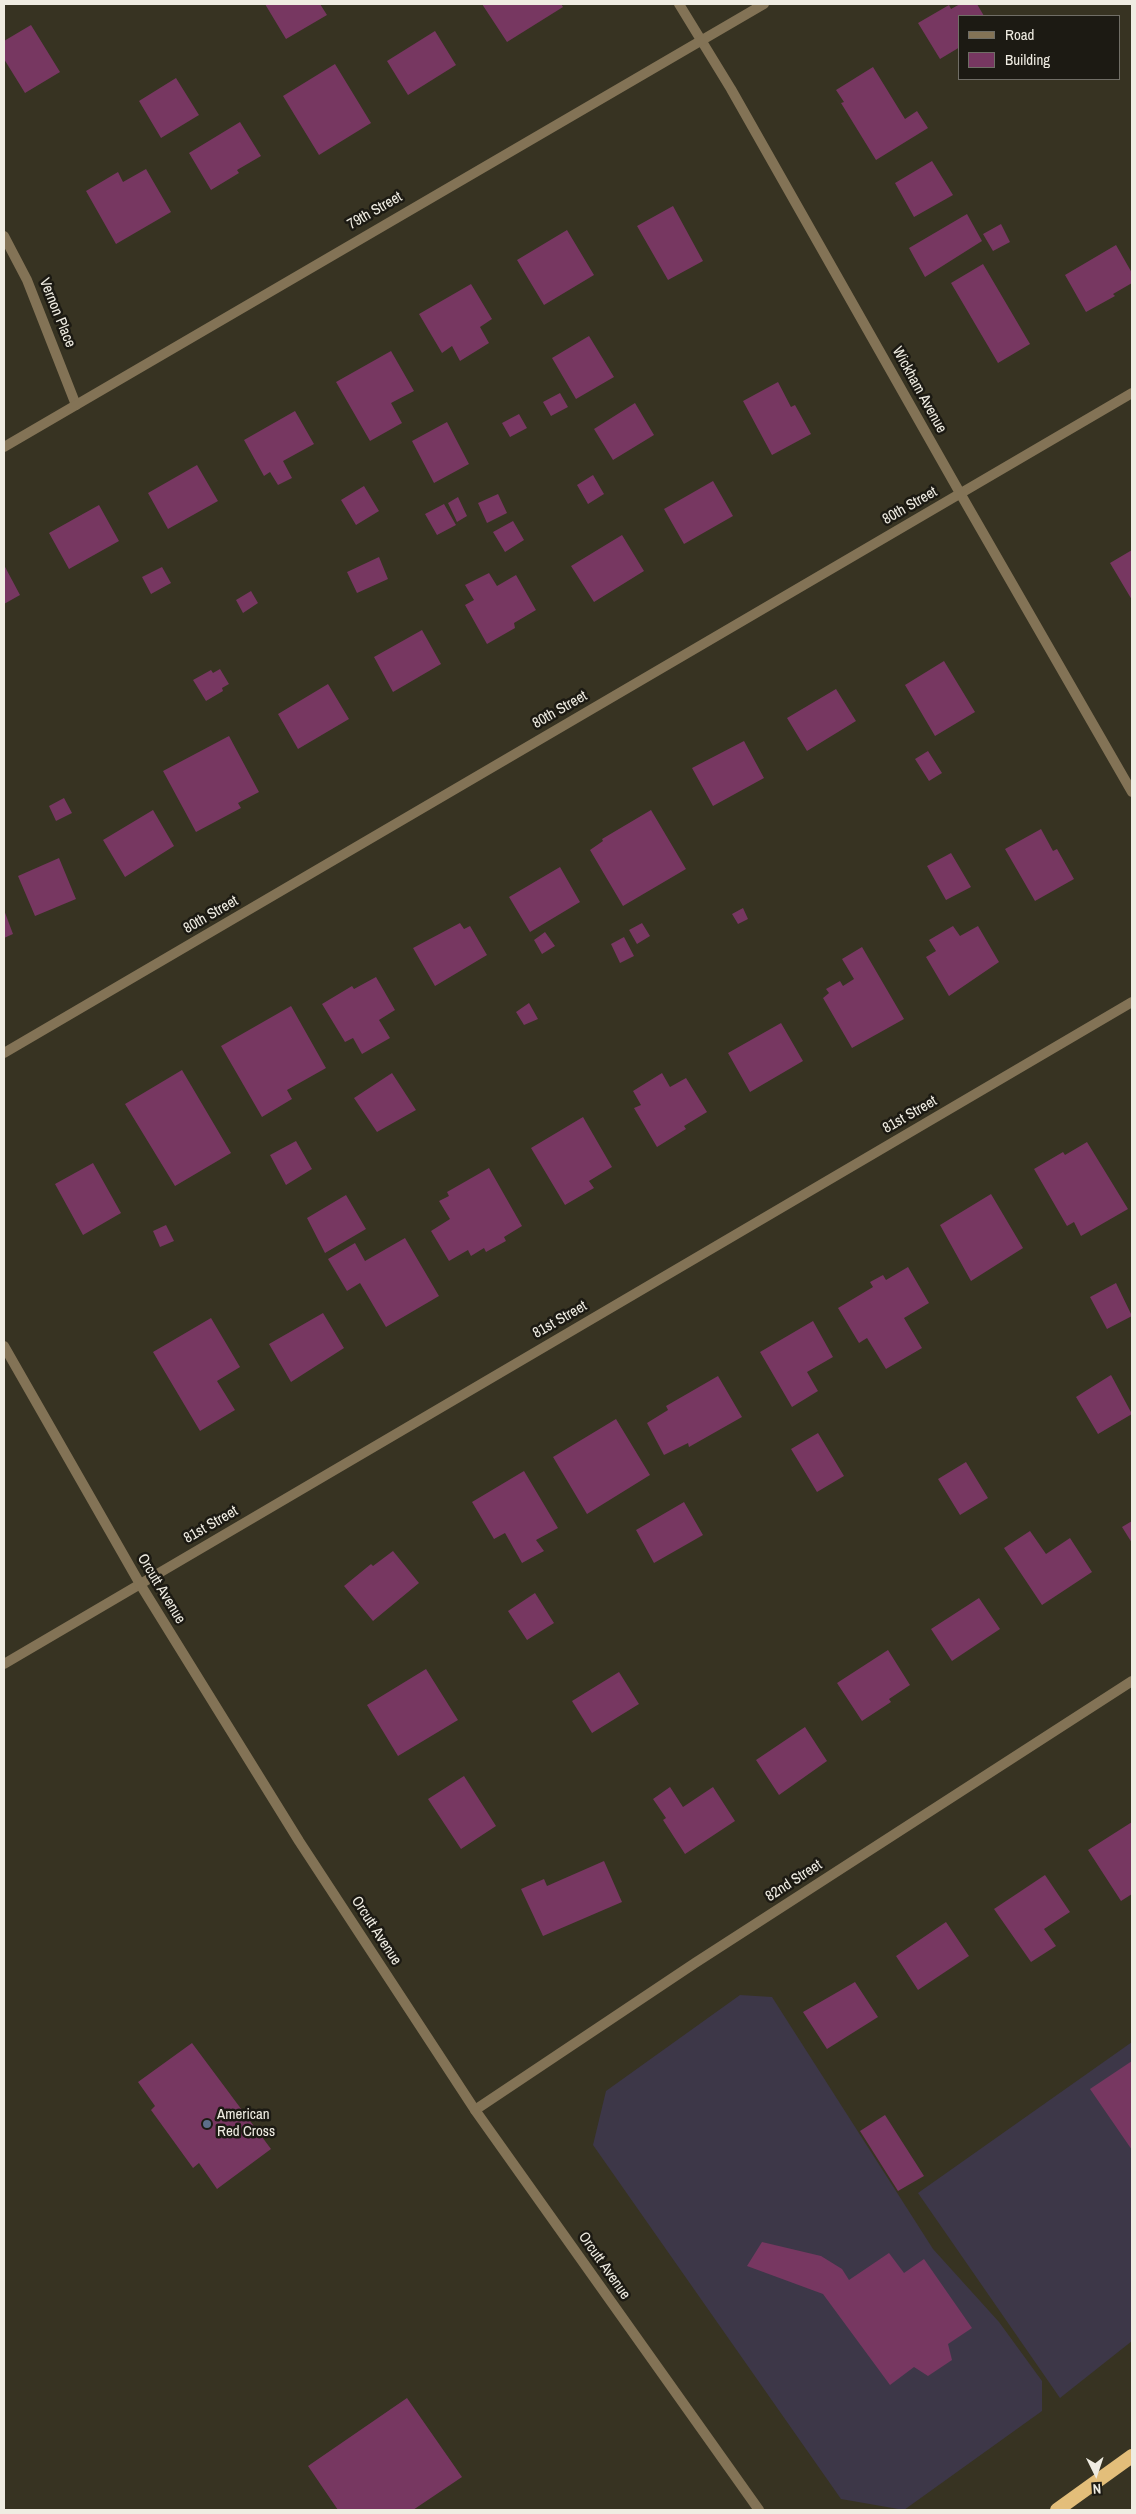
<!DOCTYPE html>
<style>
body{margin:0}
#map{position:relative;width:1136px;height:2514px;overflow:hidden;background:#373322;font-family:"Archivo Narrow",sans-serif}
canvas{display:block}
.frame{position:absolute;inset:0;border:5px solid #efece2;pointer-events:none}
.legend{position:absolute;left:958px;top:15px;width:162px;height:65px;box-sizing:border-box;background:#1c1a13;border:1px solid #706e66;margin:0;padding:6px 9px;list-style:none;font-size:15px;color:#efece2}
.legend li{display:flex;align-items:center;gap:10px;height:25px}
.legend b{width:25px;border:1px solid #706e66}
.north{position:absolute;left:1071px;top:2449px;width:50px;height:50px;-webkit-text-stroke:4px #1c1a13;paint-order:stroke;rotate:176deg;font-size:14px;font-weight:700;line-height:20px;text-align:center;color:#efece2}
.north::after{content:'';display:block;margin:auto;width:18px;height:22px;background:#efece2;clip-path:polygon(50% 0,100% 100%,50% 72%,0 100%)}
</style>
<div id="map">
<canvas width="1136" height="2514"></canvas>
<div class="frame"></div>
<ul class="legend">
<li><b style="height:6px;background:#837356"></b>Road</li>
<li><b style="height:14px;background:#773761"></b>Building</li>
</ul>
<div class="north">N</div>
</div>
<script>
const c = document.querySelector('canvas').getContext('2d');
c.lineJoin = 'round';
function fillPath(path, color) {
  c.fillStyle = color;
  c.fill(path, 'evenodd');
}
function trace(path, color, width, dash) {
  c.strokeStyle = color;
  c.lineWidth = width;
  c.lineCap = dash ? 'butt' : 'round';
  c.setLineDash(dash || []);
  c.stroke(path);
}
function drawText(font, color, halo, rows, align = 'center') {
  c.font = font + ' "Archivo Narrow",sans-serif';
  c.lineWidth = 5;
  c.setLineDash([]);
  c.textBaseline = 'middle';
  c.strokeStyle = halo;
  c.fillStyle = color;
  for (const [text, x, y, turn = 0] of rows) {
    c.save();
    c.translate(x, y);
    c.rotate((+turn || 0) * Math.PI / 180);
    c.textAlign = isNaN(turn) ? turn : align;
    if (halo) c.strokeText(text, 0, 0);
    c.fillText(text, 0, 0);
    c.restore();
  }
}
fillPath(new Path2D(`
 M740,1995L772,1997L933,2249L999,2322L1042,2381V2411L904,2510L841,2499L593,2145L606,2091Z
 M1132,2042V2341L1060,2398L918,2193Z`), '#3d3748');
fillPath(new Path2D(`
 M265,4H320L327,15L286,39Z
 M482,4H561L563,7L507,42Z
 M960,4H977L984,16H960V47L940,59L918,23L949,5L951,9Z
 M31,25L60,72L25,93L4,59V41Z
 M435,31L456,65L408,95L387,61Z
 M335,64L371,123L319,155L283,96Z
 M873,67L905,119L917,111L928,128L876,160L841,103L844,102L836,90Z
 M176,78L199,115L161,138L139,101Z
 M240,122L261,156L237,170L239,173L211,190L189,153Z
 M932,161L953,195L914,217L895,183Z
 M146,169L171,212L116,244L86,191L118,172L123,182Z
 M673,206L703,261L668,280L637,226Z
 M967,214L982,241L925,277L909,248Z
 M1001,224L1010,242L993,251L983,234Z
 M567,230L594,275L544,305L517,260Z
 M1116,245L1132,273V283L1113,294L1115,296L1086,312L1065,275Z
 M983,264L1030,344L998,363L951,283Z
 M471,284L492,319L480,327L489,343L460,361L452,346L442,353L419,314Z
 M589,336L614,377L576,399L552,358Z
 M391,351L414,391L391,403L402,423L370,441L336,382Z
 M778,382L791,407L795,405L811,434L772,455L743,401Z
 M560,393L568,407L551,416L543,402Z
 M635,403L654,435L613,460L594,429Z
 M295,411L314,444L283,461L292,478L278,485L270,472L264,476L244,440Z
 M519,414L527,428L510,437L502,423Z
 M447,422L469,464L434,483L412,441Z
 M197,465L218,501L168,529L148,493Z
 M593,475L604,494L588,504L577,485Z
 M713,481L733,516L684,544L664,509Z
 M364,486L379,511L356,525L341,500Z
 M498,494L507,513L487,523L478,503Z
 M458,497L467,516L457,522L448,503Z
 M444,504L456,525L437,535L425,514Z
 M99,505L119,541L69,569L49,533Z
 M513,521L524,540L505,552L493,532Z
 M622,535L644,571L594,602L571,566Z
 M1132,550V600L1110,563Z
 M379,557L388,579L357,593L347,572Z
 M4,565L20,595L4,604Z
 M162,567L171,583L151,594L142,577Z
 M489,573L497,586L516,575L536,610L514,623L515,628L487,644L465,605L474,600L465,585Z
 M251,591L258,603L243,613L236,600Z
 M422,630L441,664L393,692L374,657Z
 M944,661L975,712L935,736L905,685Z
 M220,669L229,684L222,688L223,691L206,701L193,680L211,670L213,673Z
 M328,684L349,719L298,749L278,714Z
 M836,689L856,721L807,751L787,718Z
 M229,736L259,792L238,803L241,808L196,832L163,771Z
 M744,741L764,778L713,806L692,768Z
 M928,751L942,773L929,781L915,759Z
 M64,798L72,813L56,821L49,806Z
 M153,810L174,846L125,877L103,840Z
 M651,810L686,869L623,906L590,850L603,841L602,839Z
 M1041,829L1053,851L1057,849L1074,879L1035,901L1005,849Z
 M951,853L971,887L946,900L927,866Z
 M59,858L76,899L35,916L18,876Z
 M560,867L580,902L530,932L509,897Z
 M743,908L748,919L738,924L732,914Z
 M4,910L13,934L4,938Z
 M460,923L464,929L470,926L487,955L435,986L413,948Z
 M642,923L650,936L637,944L629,930Z
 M953,926L960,936L978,926L999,962L949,996L926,957L936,951L929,940Z
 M545,932L555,946L542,954L534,940Z
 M624,937L634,956L620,963L611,944Z
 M862,947L904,1019L852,1048L823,998L829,993L826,989L840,981L843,986L854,979L842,959Z
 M376,977L395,1010L379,1020L390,1038L362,1054L353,1038L345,1042L322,1004L352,986L354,989Z
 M529,1003L538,1019L524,1025L516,1012Z
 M291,1006L326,1068L287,1090L292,1099L262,1117L221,1046Z
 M781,1023L803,1061L750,1092L728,1053Z
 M182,1070L231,1153L175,1186L125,1104Z
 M392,1073L416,1110L377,1132L354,1098Z
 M662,1073L670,1087L686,1078L707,1112L684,1126L686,1129L657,1147L634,1108L641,1105L633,1091Z
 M583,1117L612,1167L589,1181L594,1188L565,1205L531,1148Z
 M296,1141L312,1169L286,1185L270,1155Z
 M1087,1142L1128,1209L1081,1236L1074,1222L1067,1226L1034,1169L1063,1152L1065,1155Z
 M93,1163L121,1213L83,1235L55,1184Z
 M489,1168L522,1226L504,1237L506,1241L486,1252L484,1248L471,1256L468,1250L449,1261L431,1231L450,1219L439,1201L449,1196L447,1192Z
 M991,1194L1023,1248L971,1281L940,1225Z
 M346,1195L366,1229L325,1253L307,1218Z
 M166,1225L174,1241L160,1247L153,1231Z
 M405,1238L439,1296L386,1327L360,1283L347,1291L328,1259L355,1243L365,1261Z
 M908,1267L929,1303L904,1318L922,1348L886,1369L867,1338L859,1343L838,1308L873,1287L870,1282L883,1275L886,1280Z
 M1116,1283L1132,1316L1107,1329L1090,1297Z
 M323,1313L344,1348L291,1382L269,1344Z
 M211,1318L240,1367L217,1381L235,1410L200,1431L153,1352Z
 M813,1321L833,1357L807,1372L818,1391L792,1407L760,1352Z
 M1111,1375L1132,1414L1098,1434L1076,1397Z
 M718,1376L742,1417L689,1447L688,1443L664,1455L647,1423L668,1410L666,1406Z
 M616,1419L650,1475L587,1514L553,1457Z
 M818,1433L844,1476L817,1492L791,1449Z
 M966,1462L988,1498L960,1515L938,1479Z
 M524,1471L558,1528L536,1540L544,1551L522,1563L505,1533L494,1539L472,1502Z
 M684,1502L703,1535L654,1563L636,1530Z
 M1132,1521V1543L1122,1527Z
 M1030,1531L1046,1554L1070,1538L1092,1572L1042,1605L1004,1548Z
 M393,1551L419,1583L373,1621L344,1586L371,1564L373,1566Z
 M535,1593L554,1623L527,1640L508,1611Z
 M979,1598L1000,1629L952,1661L931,1629Z
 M888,1650L910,1685L889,1699L891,1702L862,1721L837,1683Z
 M426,1669L458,1720L398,1756L367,1705Z
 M619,1672L639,1704L592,1733L572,1701Z
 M805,1727L827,1761L779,1795L756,1760Z
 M464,1776L496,1826L461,1849L428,1799Z
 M670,1787L683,1807L713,1787L735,1821L685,1854L663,1820L666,1818L653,1799Z
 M1132,1822V1894L1121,1901L1088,1850Z
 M604,1861L622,1902L543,1936L521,1889L544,1879L547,1886Z
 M1045,1875L1070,1912L1044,1929L1056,1946L1031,1962L994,1909Z
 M946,1922L969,1956L918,1990L896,1956Z
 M855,1982L878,2017L827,2049L803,2012Z
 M192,2043L271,2149L217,2189L199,2163L193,2168L151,2110L155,2106L138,2082Z
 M1132,2061V2150L1090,2089Z
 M885,2115L924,2176L898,2191L860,2131Z
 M762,2242L821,2256L842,2269L849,2280L889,2253L904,2273L924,2259L972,2328L948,2344L952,2360L928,2376L914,2367L890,2385L823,2294L747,2266Z
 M407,2398L462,2477L413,2510H338L308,2466Z`), '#773761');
trace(new Path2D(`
 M679,4L731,89L960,493L1132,792
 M4,236L27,280L76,405
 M4,1053L1132,393
 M4,1664L1132,1002
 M475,2110L695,1963L1132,1681`), '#837356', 10);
trace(new Path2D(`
 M4,447L764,4
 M4,1346L140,1584L299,1841L475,2110L759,2510`), '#837356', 10);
trace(new Path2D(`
 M1057,2510L1132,2456`), '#e3be7a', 14);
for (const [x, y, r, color] of [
 [207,2124,5,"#5c6f8a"]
]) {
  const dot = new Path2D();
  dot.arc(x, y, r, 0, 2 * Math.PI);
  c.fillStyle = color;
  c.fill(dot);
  trace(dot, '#1c1a13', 2);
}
drawText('15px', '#efece2', '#1c1a13', [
 ["79th Street",375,211,-30],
 ["Vernon Place",57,313,68],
 ["Wickham Avenue",919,390,61],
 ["80th Street",910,506,-30],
 ["80th Street",560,710,-30],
 ["80th Street",211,915,-30],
 ["81st Street",910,1115,-30],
 ["81st Street",560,1320,-30],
 ["81st Street",211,1525,-30],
 ["Orcutt Avenue",161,1589,59],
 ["82nd Street",794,1881,-33],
 ["Orcutt Avenue",376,1931,57],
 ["Orcutt Avenue",604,2266,55]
]);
drawText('15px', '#efece2', '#1c1a13', [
 ["American",217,2115],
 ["Red Cross",217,2132]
], 'left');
</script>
